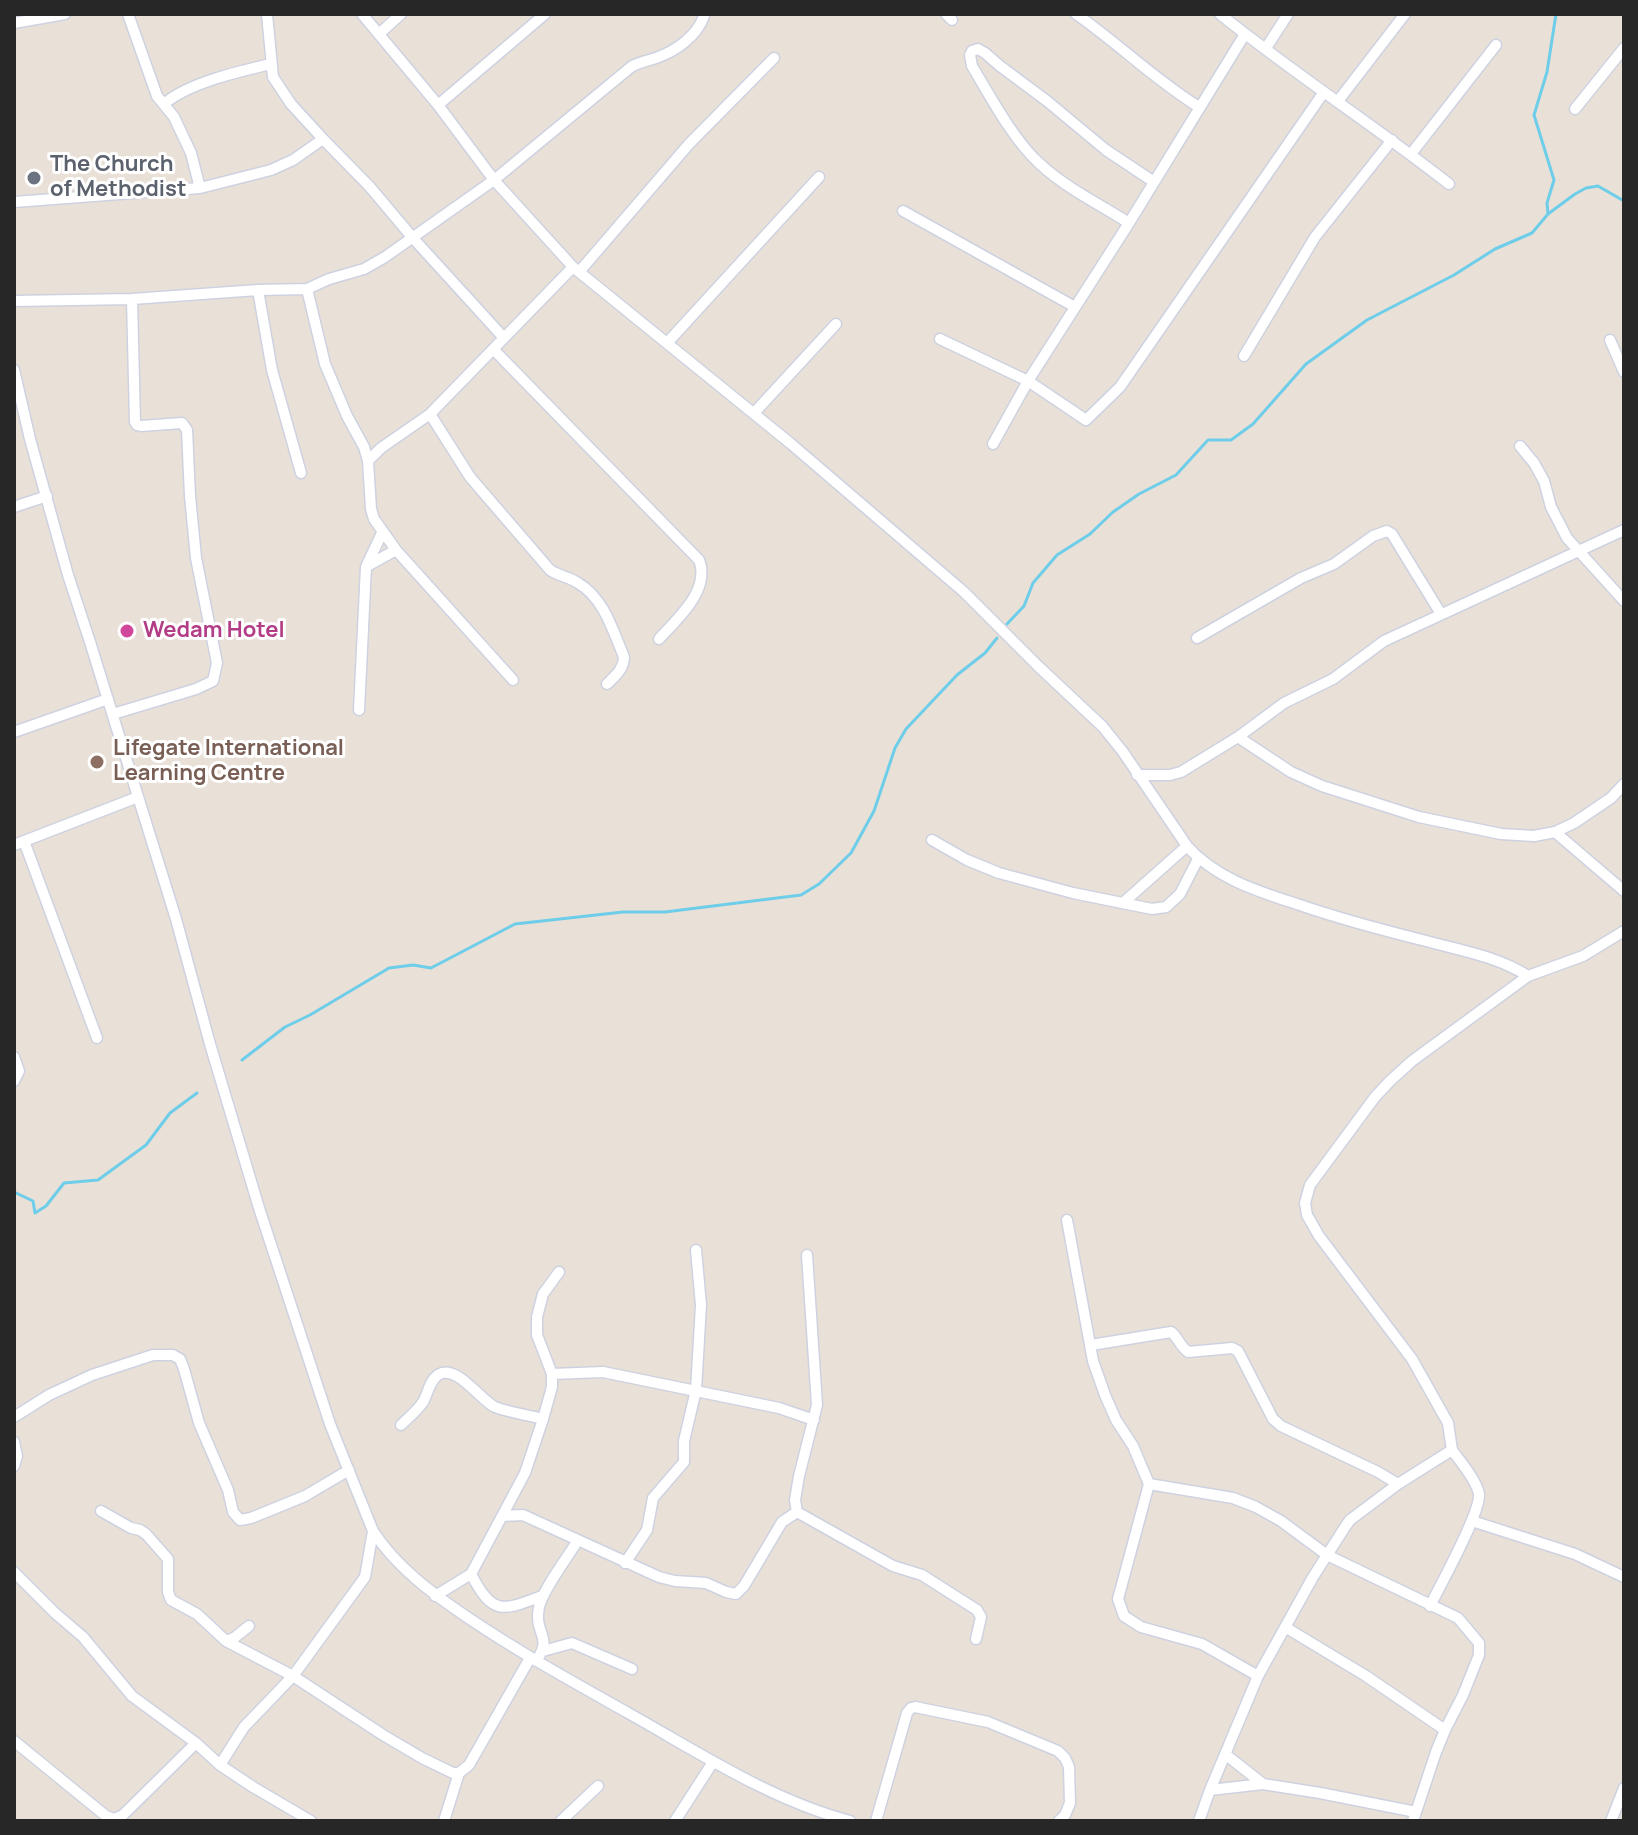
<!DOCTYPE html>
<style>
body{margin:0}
#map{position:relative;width:1638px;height:1835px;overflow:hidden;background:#e9e1d8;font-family:Manrope,sans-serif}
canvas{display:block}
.frame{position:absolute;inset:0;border:16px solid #272727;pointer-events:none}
</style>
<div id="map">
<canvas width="1638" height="1835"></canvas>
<div class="frame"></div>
</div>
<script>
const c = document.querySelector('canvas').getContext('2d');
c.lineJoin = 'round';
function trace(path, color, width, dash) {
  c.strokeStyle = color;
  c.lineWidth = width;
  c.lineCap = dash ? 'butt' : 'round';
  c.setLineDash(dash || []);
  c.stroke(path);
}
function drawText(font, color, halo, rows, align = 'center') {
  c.font = font + ' Manrope,sans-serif';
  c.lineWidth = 6;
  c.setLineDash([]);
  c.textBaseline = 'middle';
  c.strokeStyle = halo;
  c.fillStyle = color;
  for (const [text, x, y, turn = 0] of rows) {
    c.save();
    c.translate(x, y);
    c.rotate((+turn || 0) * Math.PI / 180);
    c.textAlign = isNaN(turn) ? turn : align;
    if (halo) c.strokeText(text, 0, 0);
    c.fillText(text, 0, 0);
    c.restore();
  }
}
trace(new Path2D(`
 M1548,214L1547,203L1554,180L1534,115L1547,72L1556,14
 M1007,624L1024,606L1033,583L1057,555L1090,534L1113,512L1139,494L1176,475L1208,440H1231L1253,424L1306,364L1367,320L1454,275L1495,249L1532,233L1548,214L1575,194L1586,188L1598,186L1624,201
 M242,1060L285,1027L310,1015L389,968L413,965L431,968L515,924L623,912H665L801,895L819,884L851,853L874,811L895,748L906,729L957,675L985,653L997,638
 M14,1192L33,1201L35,1213L46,1206L64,1183L98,1180L146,1145L170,1113L197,1093`), '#6ecde9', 3);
const minor = new Path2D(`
 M128,14L157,96L174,117L191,153L200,188
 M267,14L273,77L291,104L323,139L370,187L412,237L504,338
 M362,14L438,105L494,180L573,267L790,443L964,592L1038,666L1103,727L1123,752L1187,846C1216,879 1260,892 1300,905C1343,920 1386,931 1430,942C1464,951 1498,957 1528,976
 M946,14L952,20
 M1076,14C1119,44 1155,80 1199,107
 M1220,14C1294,74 1374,125 1449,184
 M14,23L65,14
 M379,34L401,14
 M1266,48L1288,14
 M1338,101L1405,14
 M164,104C188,83 240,71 271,64
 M438,105L545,14
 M1575,109L1624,48
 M1411,154L1496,45
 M14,202L200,188L271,170L293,160L323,139
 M903,211L1075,307
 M1129,223C1099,204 1066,188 1040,164C1014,141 990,96 972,66L970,55L972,51L978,49L985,53L1000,66L1047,101L1106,150L1154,182
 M579,272L689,144L774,58
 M307,289L325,364L347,416L364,447L368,461L371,509L374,519L396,550L513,680
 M258,290L272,370L301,473
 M14,301L132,299L258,290L307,289L329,279L364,269L385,257L494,180L631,67C639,62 647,61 656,58C676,51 697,36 704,16L703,14
 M940,339L1028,381L1086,420L1120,387L1324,92
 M1610,340L1624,372
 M667,343L819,177
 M493,349L699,560C711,590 677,619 659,639
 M1244,356L1315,237L1392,140
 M14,370L30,439L68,575L90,642L176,919L210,1044L259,1208L330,1424L373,1531C396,1567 433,1594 467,1617C520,1653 575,1683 630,1714C701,1754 771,1800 850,1821
 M754,413L836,324
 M430,414L470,477L550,570C559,576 569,577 578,583C604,598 613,631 624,657C624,669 615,676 607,684
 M993,444L1028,381L1129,223L1245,34
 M1520,446L1534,463L1544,481L1551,507L1567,538L1624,601
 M368,461L381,448L430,414L573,267
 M14,507L47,496
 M367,566L396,550
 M1197,638L1301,578L1334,564L1373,536L1387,531L1392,534L1441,614
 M359,710L366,567L382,533
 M113,714L196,689L213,681L217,663L196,558L190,496L187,430L182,423L141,426L137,425L135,422L132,299
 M14,732L108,699
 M1238,737L1291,772L1322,786L1419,817L1501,834L1534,836L1555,832L1574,823L1611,798L1624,784
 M1137,775H1170L1181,772L1238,737L1284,703L1333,679L1384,641L1624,530
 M1555,832L1624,891
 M932,840L967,860L999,873L1073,893L1152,909L1166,907L1180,894L1198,859
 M24,841L97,1038
 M14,845L138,797
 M1124,902L1187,846
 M14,1057L19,1071L14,1081
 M1067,1220L1093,1361L1105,1395L1116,1420L1133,1446L1149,1484L1118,1599L1124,1616L1141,1627L1202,1644L1258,1676
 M807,1255L817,1405L799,1476L795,1500L797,1512L893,1566L922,1575L977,1610L981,1617L976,1639
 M1091,1345L1171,1332C1177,1336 1180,1346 1188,1352L1232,1348L1238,1351L1273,1419L1281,1426L1378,1472L1398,1484
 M552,1374L603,1372L779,1408L814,1420
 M14,1417L49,1395L92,1375L153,1355H173L180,1359L184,1369L199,1423L228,1490L233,1512L240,1520L251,1518L305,1496L349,1470
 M401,1425C408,1418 417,1411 423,1402C428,1394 429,1381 438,1375C456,1363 480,1400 495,1407C507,1412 529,1415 543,1419
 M14,1442L17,1456L14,1466
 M1149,1484L1233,1498L1256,1507L1281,1521L1327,1555L1458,1618L1479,1643V1655L1463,1695L1445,1730L1436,1752L1413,1821
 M101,1511L131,1528L140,1530L146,1534L168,1559V1592L171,1600L197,1614L226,1641L293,1676L383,1735L422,1758L453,1773H459
 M502,1516L523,1515L659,1577L675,1581L706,1583L726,1592L736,1594L744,1586L782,1522L797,1512
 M1472,1521L1575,1554L1624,1577
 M625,1563L647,1530L653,1498L684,1462V1441L696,1390L701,1305L696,1250
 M14,1572L55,1613L83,1637L132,1696L196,1743L220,1765L253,1787L311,1821
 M471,1574C493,1616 502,1611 542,1596
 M435,1596L471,1574L525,1473L543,1419L552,1387V1374L537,1335V1317L543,1294L559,1272
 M1430,1606C1440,1586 1481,1512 1479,1494C1477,1481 1460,1461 1452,1450
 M1285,1627L1366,1676L1445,1730
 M226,1641L234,1638L249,1626
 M543,1651L572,1643L632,1669
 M536,1661C554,1636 533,1634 539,1607C543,1589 568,1557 578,1540
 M14,1741L106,1816L114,1819L123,1815L196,1743
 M1225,1754L1263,1784
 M220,1765L244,1727L293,1676L365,1577L373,1531
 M1210,1790L1263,1784L1320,1793L1416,1812
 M444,1821L459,1773L469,1765L530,1658
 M561,1821L598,1786
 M675,1821L713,1762
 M876,1821L907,1713L911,1708L915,1707L988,1722L1058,1751L1065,1758L1069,1767L1070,1803L1065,1815L1059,1821
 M1199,1821L1210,1790L1258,1676L1313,1577L1345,1527L1350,1520L1398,1484L1452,1450L1448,1423L1412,1359L1319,1236L1307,1215L1305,1203L1310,1185L1375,1097L1390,1081L1412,1061L1528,976L1583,956L1624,931
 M1611,1821L1624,1788`);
trace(minor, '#ced2e0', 13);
trace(minor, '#fff', 10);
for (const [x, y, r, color] of [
 [34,178,8,"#6b7280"],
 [127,631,8,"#d1479c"],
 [97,762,8,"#8d6e63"]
]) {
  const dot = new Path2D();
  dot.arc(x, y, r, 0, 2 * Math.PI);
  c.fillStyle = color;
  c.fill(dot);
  trace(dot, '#fff', 3);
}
drawText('bold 22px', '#5b616d', '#fff', [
 ["The Church",50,165],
 ["of Methodist",50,190]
], 'left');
drawText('bold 22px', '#b23c85', '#fff', [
 ["Wedam Hotel",143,631]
], 'left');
drawText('bold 22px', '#785e54', '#fff', [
 ["Lifegate International",113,749],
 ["Learning Centre",113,774]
], 'left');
</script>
